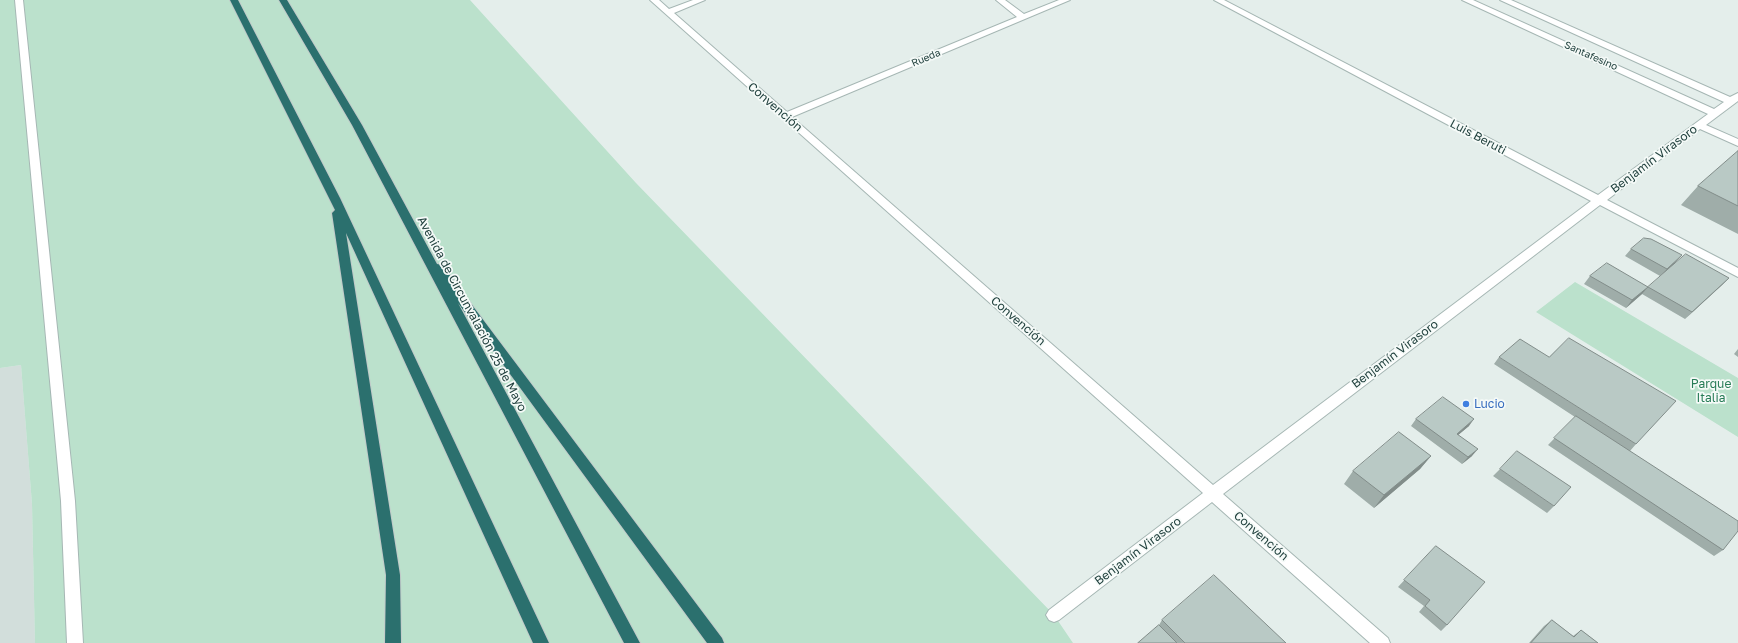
<!DOCTYPE html>
<meta charset="utf-8">
<style>
body{margin:0}
canvas{display:block;background:#e4eeeb}
</style>
<canvas width="1738" height="643"></canvas>
<script>
const c = document.querySelector('canvas').getContext('2d');
c.lineJoin = 'round';
function fillPath(path, color) {
  c.fillStyle = color;
  c.fill(path, 'evenodd');
}
function trace(path, color, width, dash) {
  c.strokeStyle = color;
  c.lineWidth = width;
  c.lineCap = dash ? 'butt' : 'round';
  c.setLineDash(dash || []);
  c.stroke(path);
}
function drawText(font, color, halo, rows, align = 'center') {
  c.font = font + ' "Golos Text",sans-serif';
  c.lineWidth = 3.5;
  c.setLineDash([]);
  c.textBaseline = 'middle';
  c.strokeStyle = halo;
  c.fillStyle = color;
  for (const [text, x, y, turn = 0] of rows) {
    c.save();
    c.translate(x, y);
    c.rotate((+turn || 0) * Math.PI / 180);
    c.textAlign = isNaN(turn) ? turn : align;
    if (halo) c.strokeText(text, 0, 0);
    c.fillText(text, 0, 0);
    c.restore();
  }
}
fillPath(new Path2D(`
 M21,365L32,504L35,643H0V368Z`), '#d2dedb');
fillPath(new Path2D(`
 M0,0H470L636,183L1054,615L1073,643H35L32,504L21,365L0,368Z
 M1575,282L1738,378V437L1536,312Z`), '#bbe1cc');
const lane = new Path2D(`
 M15,0H23L75,501L83,643H67L61,501Z`);
const street = new Path2D(`
 M650,0H659L669,9L693,0H705L674,13L787,112L1017,17L996,0H1005L1024,14L1059,0H1070L792,117L1213,485L1591,201L1214,0H1224L1598,195L1708,114L1462,0H1473L1714,109L1724,102L1500,0H1511L1730,97L1738,93V101L1706,125L1738,139V146L1700,129L1607,200L1738,268V277L1600,205L1223,494L1388,638L1390,643H1370L1212,502L1059,620L1054,622L1049,620L1046,615L1049,610L1203,493Z`);
const highway = new Path2D(`
 M230,0H238L340,198L549,643H533L346,233L400,575L401,643H385L386,575L332,213L335,210Z
 M279,0H287L362,125L437,264L442,265L722,638L724,643H707L458,303L640,643H624L352,125Z`);
trace(lane, '#a6b7b4', 2);
trace(street, '#a6b7b4', 2);
trace(highway, '#c1cac9', 2);
fillPath(lane, '#fff');
fillPath(street, '#fff');
fillPath(highway, '#2b706e');
fillPath(new Path2D(`
 M1738,151V234L1681,205L1698,186Z
 M1631,249L1675,263L1660,276L1625,256Z
 M1590,276L1648,287L1729,278L1722,285L1685,319L1642,294L1626,308L1584,284Z
 M1738,349V357L1734,354Z
 M1499,357L1636,444L1630,451L1723,550L1714,556L1548,445L1575,417L1494,364Z
 M1416,419L1469,426L1458,435L1472,456L1462,464L1411,426Z
 M1431,456L1420,469L1374,508L1344,484L1353,471Z
 M1500,469L1554,506L1547,513L1493,476Z
 M1436,546L1447,625L1441,631L1419,612L1424,606L1398,587Z
 M1162,620L1286,643H1138L1159,625Z
 M1552,620L1573,636L1581,630L1598,643H1529L1544,626Z`), '#9fada9');
fillPath(new Path2D(`
 M1682,255L1675,263L1660,276L1667,269Z
 M1729,278L1722,285L1685,319L1692,312Z
 M1648,287L1642,294L1626,308L1632,300Z
 M1474,419L1469,426L1451,441L1457,434Z
 M1478,449L1472,456L1462,464L1468,457Z
 M1431,456L1420,469L1374,508L1384,495Z`), '#828d8a');
const building = new Path2D(`
 M1738,151V206L1698,186Z
 M1644,238L1651,239L1682,255L1667,269L1631,249Z
 M1686,254L1729,278L1692,312L1648,287Z
 M1607,263L1648,287L1632,300L1590,276Z
 M1569,338L1676,401L1636,444L1499,357L1520,339L1549,357Z
 M1443,397L1474,419L1457,434L1478,449L1468,457L1416,419Z
 M1576,416L1738,521V531L1723,550L1554,438Z
 M1399,432L1431,456L1384,495L1353,471Z
 M1517,451L1571,487L1554,506L1500,469Z
 M1436,546L1485,582L1447,625L1425,606L1430,600L1404,580Z
 M1214,575L1286,643H1185L1162,620Z
 M1552,620L1574,637L1581,630L1598,643H1531Z
 M1159,625L1177,643H1138Z`);
fillPath(building, '#b9c9c5');
trace(building, '#828d8a', 1);
for (const [x, y, r, color] of [
 [1466,404,4,"#3f7fe0"]
]) {
  const dot = new Path2D();
  dot.arc(x, y, r, 0, 2 * Math.PI);
  c.fillStyle = color;
  c.fill(dot);
  trace(dot, '#f5faf8', 1.5);
}
drawText('10px', '#21413e', '#f5faf8', [
 ["Santafesino",1591,56,24],
 ["Rueda",926,58,-23]
]);
drawText('12px', '#21413e', '#f5faf8', [
 ["Convención",775,107,41],
 ["Luis Beruti",1478,137,28],
 ["Benjamín Virasoro",1654,159,-37],
 ["Avenida de Circunvalación 25 de Mayo",472,314,62],
 ["Convención",1018,321,41],
 ["Benjamín Virasoro",1395,354,-37],
 ["Convención",1261,536,41],
 ["Benjamín Virasoro",1138,551,-37]
]);
drawText('12px', '#287c57', '#f5faf8', [
 ["Parque",1711,384],
 ["Italia",1711,398]
]);
drawText('12px', '#366cbe', '#f5faf8', [
 ["Lucio",1474,404]
], 'left');
</script>
